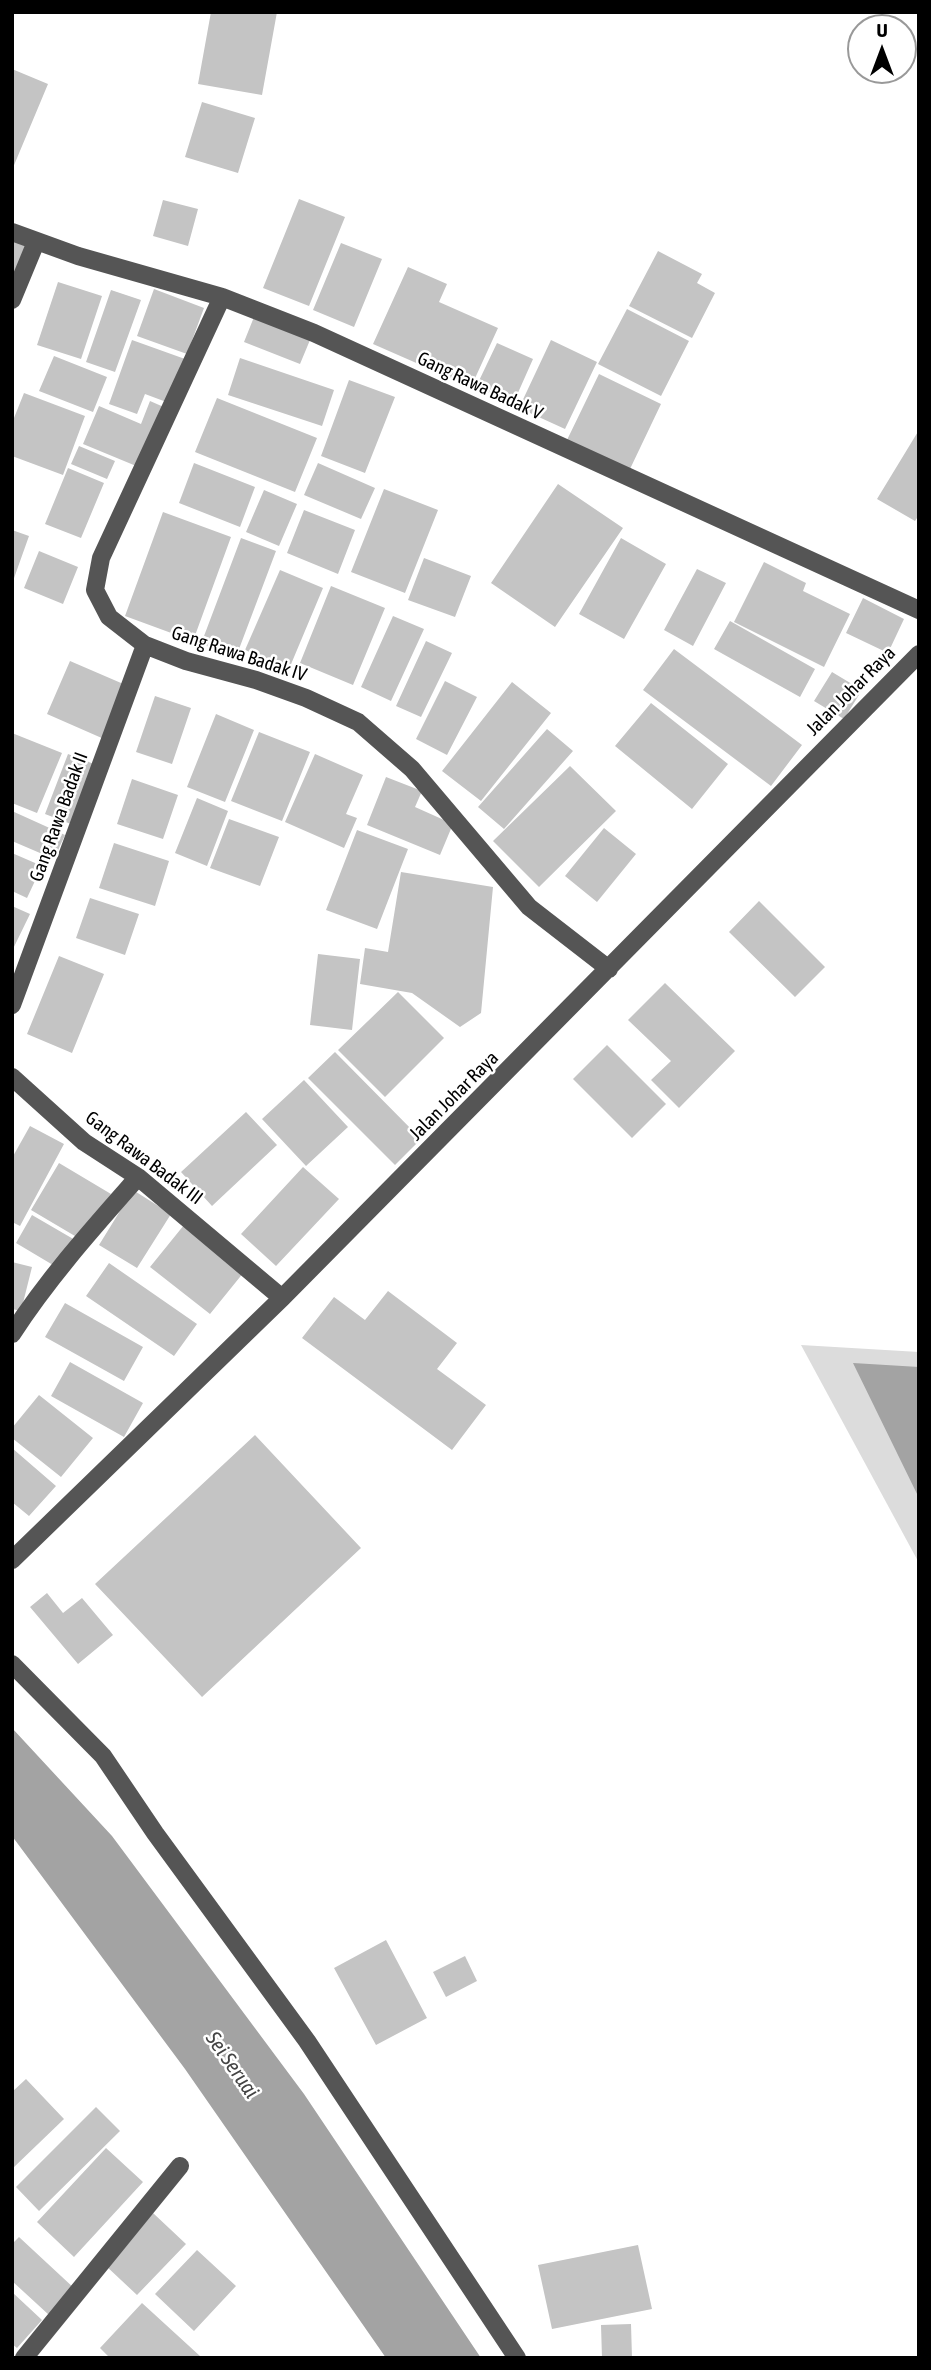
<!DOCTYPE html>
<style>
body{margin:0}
#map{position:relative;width:931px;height:2370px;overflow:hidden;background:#fff;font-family:"Asap Condensed",sans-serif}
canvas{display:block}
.frame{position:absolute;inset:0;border:14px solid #000;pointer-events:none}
.north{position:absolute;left:847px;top:14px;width:70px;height:70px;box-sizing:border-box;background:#fff;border:2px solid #999;border-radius:50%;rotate:0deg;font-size:19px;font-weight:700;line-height:28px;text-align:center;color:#000}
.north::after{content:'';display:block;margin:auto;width:24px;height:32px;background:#000;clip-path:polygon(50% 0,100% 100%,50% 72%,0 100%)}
</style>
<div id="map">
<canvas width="931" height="2370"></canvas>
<div class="frame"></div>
<div class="north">U</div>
</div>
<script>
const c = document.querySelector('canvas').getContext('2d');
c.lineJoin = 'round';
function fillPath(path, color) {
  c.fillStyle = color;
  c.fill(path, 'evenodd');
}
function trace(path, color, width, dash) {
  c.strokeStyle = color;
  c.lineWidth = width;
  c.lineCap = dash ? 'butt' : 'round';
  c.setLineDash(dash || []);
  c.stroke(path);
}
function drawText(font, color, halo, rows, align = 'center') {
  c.font = font + ' "Asap Condensed",sans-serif';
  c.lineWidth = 5;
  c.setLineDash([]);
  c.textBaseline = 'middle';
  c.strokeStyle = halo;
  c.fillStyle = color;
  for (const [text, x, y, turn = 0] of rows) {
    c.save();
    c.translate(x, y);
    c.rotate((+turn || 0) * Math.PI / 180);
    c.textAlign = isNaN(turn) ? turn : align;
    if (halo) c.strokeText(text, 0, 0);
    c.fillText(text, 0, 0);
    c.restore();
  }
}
fillPath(new Path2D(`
 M801,1345L919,1352V1563Z`), '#dcdcdc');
fillPath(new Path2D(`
 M853,1363L919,1367V1498Z
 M12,1728L112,1836L304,2094L481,2358H386L185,2069L12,1836Z`), '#a3a3a3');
fillPath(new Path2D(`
 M211,12H277L262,95L198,84Z
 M12,69L48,84L12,170Z
 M202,102L255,118L238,173L185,157Z
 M299,199L345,217L309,306L263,288Z
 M163,200L198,209L188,246L153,236Z
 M12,239L32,247L12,292Z
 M341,243L382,259L354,327L313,310Z
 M658,251L702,274L697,283L715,293L692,338L629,306Z
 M408,267L447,284L439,302L498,328L471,387L373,344Z
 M58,282L102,296L81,359L37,345Z
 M154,289L204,308L187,354L137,336Z
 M111,290L141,300L115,372L86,362Z
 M627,309L689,341L661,396L598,364Z
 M254,317L310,340L300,364L244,342Z
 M132,340L185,359L169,403L145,394L137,414L109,404Z
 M551,340L597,362L565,429L519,408Z
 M497,343L533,359L513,404L476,387Z
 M54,356L107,377L93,412L39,391Z
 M240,358L334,390L322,426L228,395Z
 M599,374L661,404L630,469L567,440Z
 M349,380L395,397L365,473L321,456Z
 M24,393L85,416L63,475L12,456V423Z
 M217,398L317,438L295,492L195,452Z
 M150,401L166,408L141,468L83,444L99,406L141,424Z
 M919,430V515L915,521L877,499Z
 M79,446L115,461L107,479L71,464Z
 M194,463L255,487L240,527L179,503Z
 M318,463L375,488L361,519L304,495Z
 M68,468L104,483L81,538L45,524Z
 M558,484L623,528L555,627L491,583Z
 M384,489L438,510L405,593L351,572Z
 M264,490L297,504L279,546L246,532Z
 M304,510L355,530L338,574L287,553Z
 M163,512L231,537L193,641L125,616Z
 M12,530L29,536L13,581H12Z
 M241,538L276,551L236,657L201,644Z
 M621,538L666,564L624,639L579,614Z
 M39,551L78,567L63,604L24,588Z
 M424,558L471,576L455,617L408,600Z
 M764,562L806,583L803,591L850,614L824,667L734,622Z
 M697,569L726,583L693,646L664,630Z
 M280,570L323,588L289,669L245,650Z
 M331,586L385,608L353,685L300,663Z
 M863,598L904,619L888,653L846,633Z
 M393,616L424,629L391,701L361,687Z
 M730,621L815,669L800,697L714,649Z
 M426,641L452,653L421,717L396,706Z
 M674,649L802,745L771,786L643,690Z
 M70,661L128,686L104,739L47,714Z
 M832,672L862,690L844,719L814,701Z
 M445,681L477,697L447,755L416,739Z
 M512,682L551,713L481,801L442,771Z
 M155,696L191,708L172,764L136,752Z
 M651,703L728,764L692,809L615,746Z
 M216,714L254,730L225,802L187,787Z
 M547,729L573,751L504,829L478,807Z
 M259,732L310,752L282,821L231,801Z
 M12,733L62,753L37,813L12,803Z
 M68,754L94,764L71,824L45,814Z
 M315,754L363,775L346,814L357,818L344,848L285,822Z
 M570,766L616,811L539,887L493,841Z
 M386,777L422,791L415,807L453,824L440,855L367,825Z
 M132,779L178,795L163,839L117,824Z
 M197,798L228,811L207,866L175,853Z
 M12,811L65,835L54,859L12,841Z
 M229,819L279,837L260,886L210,868Z
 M604,828L636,854L597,902L565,876Z
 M357,830L408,849L377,929L326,910Z
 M114,843L169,861L155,906L99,888Z
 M12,853L42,866L27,898L12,891Z
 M401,872L493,887L481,1013L460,1027L412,993L360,984L365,948L388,952Z
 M90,898L139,914L125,955L76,938Z
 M759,901L825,967L795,997L729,932Z
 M12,906L30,914L12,951Z
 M318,954L360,959L352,1030L310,1025Z
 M59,956L104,974L72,1053L27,1034Z
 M665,983L735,1051L679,1108L651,1080L671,1061L628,1020Z
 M398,992L444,1038L385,1097L338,1050Z
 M607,1045L666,1104L632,1138L573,1079Z
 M335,1052L421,1139L395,1165L308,1078Z
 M304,1080L348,1127L306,1166L262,1119Z
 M246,1112L277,1145L212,1206L181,1172Z
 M30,1126L64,1144L20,1226L12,1222V1158Z
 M59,1163L111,1194L80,1239L31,1210Z
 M303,1167L339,1199L276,1266L241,1234Z
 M133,1190L171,1214L137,1268L99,1245Z
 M32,1215L75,1240L58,1268L16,1243Z
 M184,1225L244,1272L210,1314L150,1267Z
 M12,1262L32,1267L21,1311L12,1309Z
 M109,1263L197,1324L174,1356L86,1296Z
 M388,1291L457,1343L437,1369L486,1405L452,1450L302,1338L334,1297L365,1320Z
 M65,1303L143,1347L124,1381L45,1337Z
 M70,1362L143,1403L124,1437L51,1396Z
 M39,1395L93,1438L61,1477L12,1438V1428Z
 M255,1435L361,1548L202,1697L95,1584Z
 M12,1448L56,1486L29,1516L12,1502Z
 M47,1593L63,1613L82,1598L113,1635L78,1664L30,1607Z
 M386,1940L427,2018L376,2045L334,1968Z
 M465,1956L477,1981L446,1997L433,1972Z
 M26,2079L64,2119L12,2169V2092Z
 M96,2107L120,2131L39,2211L16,2187Z
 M106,2148L143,2182L74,2257L37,2222Z
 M153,2213L186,2244L137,2295L105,2265Z
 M19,2237L75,2289L49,2315L12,2281V2244Z
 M638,2245L652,2309L552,2329L538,2265Z
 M197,2250L236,2286L194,2331L155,2294Z
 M12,2292L42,2320L17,2348L12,2344Z
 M142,2303L200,2356L198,2358H110L100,2348Z
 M631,2324L632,2358H602L601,2325Z`), '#c4c4c4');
trace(new Path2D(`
 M12,232L78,256L222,297L314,333L919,610
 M222,297L101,558L95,590L109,617L145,645L186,661L256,680L306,698L358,722L412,769L529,907L609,969
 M12,300L36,242
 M12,1005L145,645
 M12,1077L84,1142L138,1177L282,1298
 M12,1334C49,1277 94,1227 138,1177
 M12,1560L282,1298L919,654
 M12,1664L103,1756L155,1833L307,2041L517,2358
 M24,2358L180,2166`), '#555', 18);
drawText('19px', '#000', '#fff', [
 ["Gang Rawa Badak V",480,386,25],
 ["Gang Rawa Badak IV",239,654,18],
 ["Jalan Johar Raya",851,691,-45],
 ["Gang Rawa Badak II",59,817,-70],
 ["Jalan Johar Raya",454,1096,-45],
 ["Gang Rawa Badak III",144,1158,37]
]);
drawText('italic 21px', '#444', '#fff', [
 ["Sei Seruai",232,2065,55]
]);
</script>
